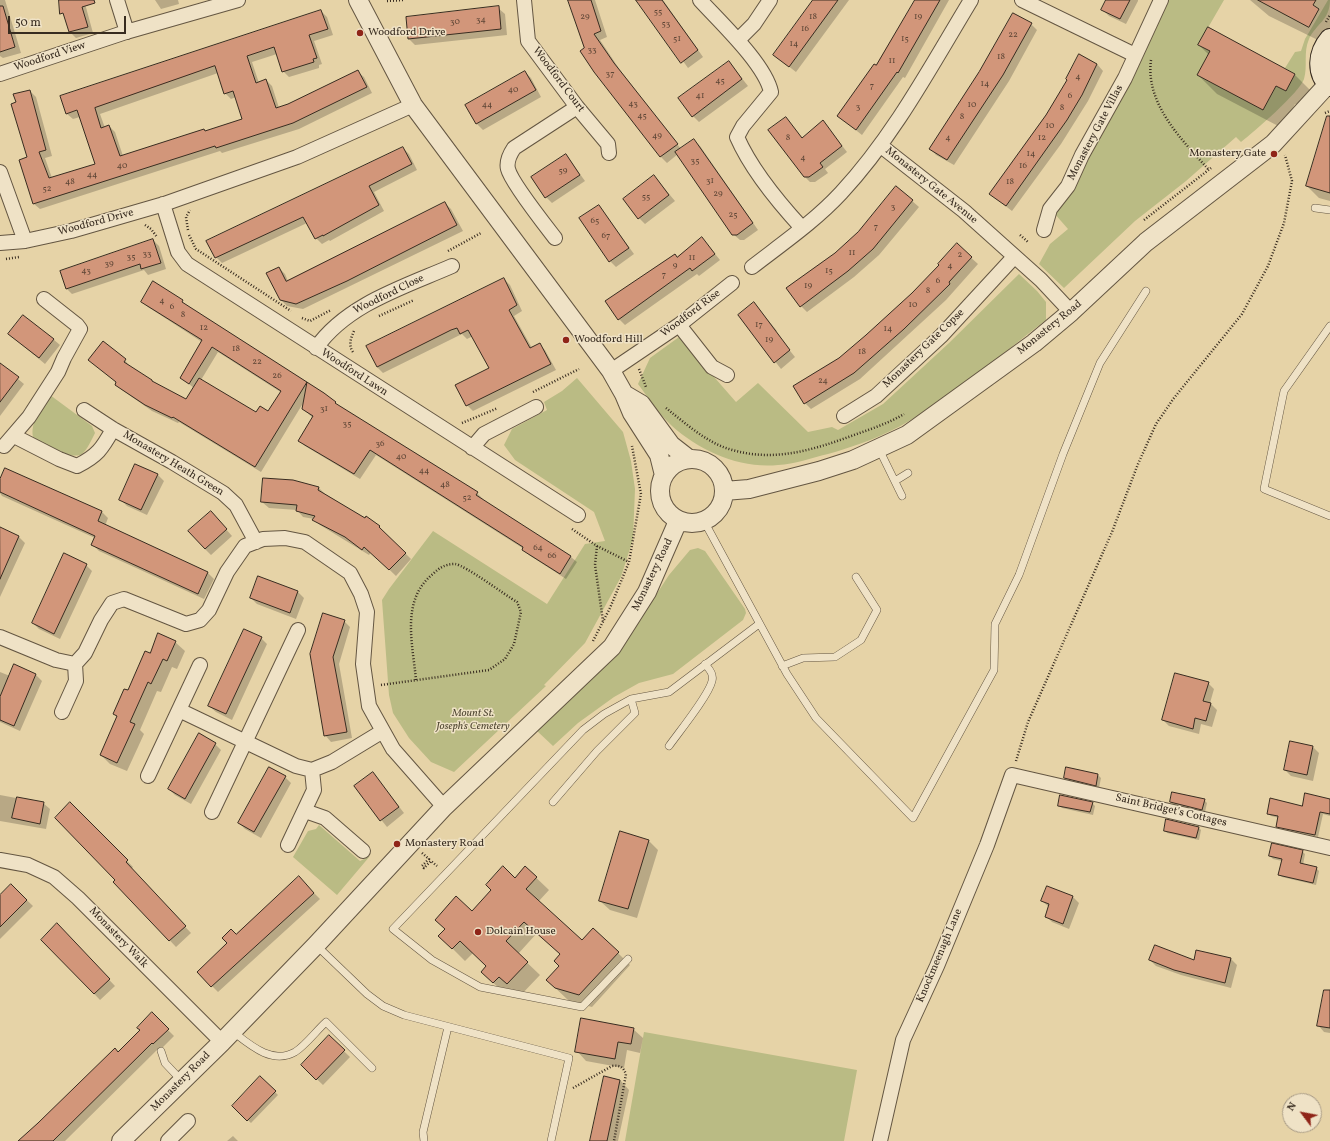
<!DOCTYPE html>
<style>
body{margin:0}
#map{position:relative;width:1330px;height:1141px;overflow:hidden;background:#e6d3a7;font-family:Vollkorn,serif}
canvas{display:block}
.north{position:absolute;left:1282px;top:1093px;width:40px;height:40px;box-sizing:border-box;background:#efe2c6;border:1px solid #a69984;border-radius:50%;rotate:302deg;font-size:11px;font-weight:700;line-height:16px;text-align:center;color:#382c20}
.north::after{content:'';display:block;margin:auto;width:14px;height:18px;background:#8f2418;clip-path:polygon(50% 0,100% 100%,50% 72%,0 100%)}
.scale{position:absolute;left:8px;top:16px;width:118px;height:18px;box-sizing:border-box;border:2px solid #382c20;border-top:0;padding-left:5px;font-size:12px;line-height:14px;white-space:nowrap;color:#382c20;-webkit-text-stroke:3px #efe2c6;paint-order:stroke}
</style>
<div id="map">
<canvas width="1330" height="1141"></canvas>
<div class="north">N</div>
<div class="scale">50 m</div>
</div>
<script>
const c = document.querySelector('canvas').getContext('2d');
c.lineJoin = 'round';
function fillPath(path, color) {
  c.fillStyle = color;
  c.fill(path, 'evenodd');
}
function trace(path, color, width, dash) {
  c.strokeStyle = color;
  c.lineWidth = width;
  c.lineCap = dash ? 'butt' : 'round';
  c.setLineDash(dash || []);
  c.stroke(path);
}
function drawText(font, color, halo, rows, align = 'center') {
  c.font = font + ' Vollkorn,serif';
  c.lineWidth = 3;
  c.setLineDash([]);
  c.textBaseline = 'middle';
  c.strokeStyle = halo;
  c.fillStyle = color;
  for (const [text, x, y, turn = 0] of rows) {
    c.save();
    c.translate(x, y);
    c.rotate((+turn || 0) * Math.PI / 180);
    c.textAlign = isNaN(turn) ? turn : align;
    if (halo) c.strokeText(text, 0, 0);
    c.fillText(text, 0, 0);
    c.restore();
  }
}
fillPath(new Path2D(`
 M1167,0H1224L1198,45L1214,53L1207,56L1197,75L1263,110L1274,90L1272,89L1274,85L1286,91L1295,74L1285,68L1295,52L1301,51L1305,39L1328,0H1330C1330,20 1316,24 1309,39C1303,53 1308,66 1304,79C1300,92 1254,132 1241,142L1236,137L1186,181L1135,221L1064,288L1039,264L1050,244L1068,229L1054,213L1073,192L1085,162L1118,105Z
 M1019,274L1037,291L1046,302V320C1001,354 958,393 909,421C884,436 856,446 828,454C811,458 795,464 778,465C740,469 700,451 672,426C659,414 649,399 638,384L650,358L679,337L736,402L758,383L808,432L832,427L838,430L883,404L949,343Z
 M577,378L623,432L631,461L635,489L633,539L621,577L585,643L544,685L546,686L454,772L431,762L409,738L393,713L389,695L382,600L389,589L433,531L547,604L585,544L605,541L594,512L515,460L504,445L512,429L547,410L544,402L562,391Z
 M50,395L92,426L95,433C92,439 87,450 82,454C71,461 43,443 33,437C30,421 42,409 50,395Z
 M698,548L705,551L745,609L746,613L743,620L673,674L639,683L614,697L578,723L553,746L536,730L619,652L669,575L690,550Z
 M319,825L360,861L370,856L337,895L293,857L308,831L316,829Z
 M644,1032L857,1070L844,1141H625Z`), '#babb84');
fillPath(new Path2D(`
 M0,0H5L21,53L3,58L0,56Z
 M61,0H84L93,33L76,38L70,32Z
 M155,0H178L179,4L161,9Z
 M569,0H595L607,37L600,40L620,70L681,149L693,140L700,146L758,230L744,240H740L733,234L678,154L667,163L661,157L595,71Z
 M639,0H663L703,57L688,68Z
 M814,0H849L796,72L774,55Z
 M916,0H949L905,78L903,77L862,135L838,116L876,67Z
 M1107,0H1138V1L1126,24L1109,16L1103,10Z
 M1250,0H1330V42L1328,45L1269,16Z
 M498,8L505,14L507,35L415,45L409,39Z
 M321,11L327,17L333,35L314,41L322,64L319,65V68L289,77L283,71L277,54L252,62L259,83L266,80L272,86L279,108L358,72L364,77L372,93L299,129L222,153L220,151L40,209L34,204L20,160L28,158L17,103L30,91L36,97L52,156L45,158L52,178L97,164L80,117L73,119L67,114ZM218,73L225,93L231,99L236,97L243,120L123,156L115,132L109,126L105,128L100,114Z
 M1031,24L1037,30L1009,81L954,165L936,155L930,148Z
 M1199,45L1294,74L1313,93L1304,109L1295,104L1282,128L1217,94L1198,75L1209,55Z
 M1080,55L1097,64L1103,71L1088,101L1061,144L1012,211L990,194L1046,115L1068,80Z
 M729,62L748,86L699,122L693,116Z
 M525,72L531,78L541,97L483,130L477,124L466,105Z
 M786,118L803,139L823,121L847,152L825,169L828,173L815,182H810L805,177Z
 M1330,123V201L1319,198L1307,186Z
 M403,148L409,154L417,170L374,192L384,211L330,241L329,240L322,244L316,238L307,223L222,263L216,257Z
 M566,155L585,181L552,203L546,197Z
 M654,176L675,201L645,224L639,218Z
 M896,187L919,207L879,255L854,277L807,312L801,306L835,254L858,233Z
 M445,203L451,209L463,231L303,309L287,306L281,300L279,268L285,274L288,281Z
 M599,206L634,254L616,267L610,261Z
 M702,238L720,260L699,276L697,274L625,325L619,319L677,258Z
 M153,240L159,246L166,269L148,275L144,270L72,294L66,288Z
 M957,245L978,264L946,300L860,379L811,409L805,403L840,359L913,294L941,265Z
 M504,279L510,285L522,311L514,316L532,348L539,344L545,350L556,370L473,411L467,405L490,368L473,336L467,339L462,334L383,373L377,367Z
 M182,301L188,307L324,393L340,408L477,493L483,499L482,500L571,557L577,562L566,579L529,555L524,549L376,455L360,479L305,446L299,440L313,418L303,409L305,400L261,472L179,422L178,423L152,411L122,390L116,385L117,383L95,365L103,342L125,360L130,367L155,384L187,400L194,388L181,378L202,342L148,307L142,302ZM218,352L282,393L269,413H256L201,380Z
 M754,303L777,331L775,332L795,357L781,369L739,315Z
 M9,334L53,339L60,345L45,364Z
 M0,364L24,384L0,416Z
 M136,465L158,475L164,481L147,515L127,506L121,500Z
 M5,469L102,512L108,518L105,526L208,573L214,579L204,599L99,551L93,545L95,538L2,496L0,493V481Z
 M293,481L319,488L325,494L379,527L411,559L396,576L371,552L369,555L320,525L314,519L303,517L297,510L269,508L262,502Z
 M217,519L232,536L211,555L205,549Z
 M0,528L19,537L25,543L0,597Z
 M86,565L92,571L60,639L39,629L33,623Z
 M259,577L298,592L304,598L296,619L257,604L251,598Z
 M344,621L350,627L339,664L352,738L331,742L325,735L311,654Z
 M261,638L267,644L232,720L216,712L209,706Z
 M175,642L185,651L177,669L172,667L161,692L157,691L140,730L144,734L127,771L110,764L101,755L118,718L114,714L150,654Z
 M15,665L36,675L42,681L20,731L0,722V672L10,676Z
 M1208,683L1214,689L1210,703L1217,710L1212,727L1201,724L1199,734L1169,726L1163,720Z
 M215,744L221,750L191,804L175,795L169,789Z
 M1313,747L1319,753L1313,781L1291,776L1285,770Z
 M1067,768L1098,775L1101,778L1099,788L1068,781L1065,778Z
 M373,773L404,813L387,827L355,787Z
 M285,777L291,783L261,838L245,829L239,823Z
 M0,795L43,803L50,809L46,829L0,821Z
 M1204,800L1207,803L1205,812L1173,805L1171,802Z
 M1330,800V816L1323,814L1318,837L1279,829L1277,826L1279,818L1271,816L1268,813Z
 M70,803L133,867L131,869L191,933L176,947L115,882L116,880Z
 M1092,803L1095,806L1093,815L1062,808L1059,805Z
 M1198,827L1201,830L1199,840L1167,833L1165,830Z
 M648,840L658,850L637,918L610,910L600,901Z
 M1302,851L1305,854L1303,865L1316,868L1319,871L1316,885L1282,877L1279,874L1282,861L1273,859L1270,856Z
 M526,868L549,890L538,902L582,942L618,953L630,965L592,1007L569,1001L547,980L561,966V955L537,933L518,954L540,975L520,996L512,989L506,995L482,972L487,967L473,953L465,961L452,948L472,912L515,879Z
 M299,878L320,899L218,992L198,972L236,935Z
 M11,885L33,906L0,939V897Z
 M1048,887L1073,897L1079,903L1069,929L1052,922L1046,916L1049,907L1042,901Z
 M57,925L115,986L100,1000L43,940Z
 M1197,951L1231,959L1237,965L1231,988L1181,975L1156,966L1150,960L1194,961Z
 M1330,1001V1033L1324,1032L1318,1025Z
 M152,1014L174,1036L160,1050L159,1048L65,1141H21L118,1053L141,1030Z
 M633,1029L643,1038L640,1053L627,1050L624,1068L586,1061L577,1051Z
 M329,1037L350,1057L323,1085L302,1065Z
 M260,1077L278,1095L251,1123L233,1106Z
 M620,1080L629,1090L618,1141H591Z
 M233,1136L238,1141H227Z`), '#0003');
const building = new Path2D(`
 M59,0H94L95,3L82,7L88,27L69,32L63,13L60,14Z
 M568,0H591L601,31L594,34L614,63L678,144L660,157L594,72L580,51L584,48Z
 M636,0H662L698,50L681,63Z
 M813,0H838L789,67L773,55Z
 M915,0H940L898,73L897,72L856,130L837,116L874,64L876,65Z
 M1106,0H1130L1120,19L1101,10Z
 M1258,0H1316L1313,5L1319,9L1309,27Z
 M0,6H3L15,47L0,52Z
 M499,6L501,29L408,39L406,17Z
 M321,10L328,29L309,35L317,58L313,59L314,62L282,72L274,47L247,56L256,83L266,79L276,108L288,104L358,70L367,87L293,123L216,148L215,146L33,204L19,160L27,157L11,104L16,102L13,94L30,90L46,150L39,152L49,178L95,164L77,110L66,114L60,96ZM215,66L224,94L233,91L242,119L205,131L204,129L120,156L109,125L101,128L95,108Z
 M1013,13L1032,23L1003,75L947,160L929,149L979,72Z
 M1208,27L1295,74L1286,91L1276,86L1263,110L1197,75L1210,51L1198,45Z
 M1079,54L1097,64L1082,95L1067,120L1006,206L989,194L1046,115L1067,80L1066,79Z
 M729,61L742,79L692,117L678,98Z
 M525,71L536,90L476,124L465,105Z
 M1327,116H1330V193L1306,186Z
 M786,117L802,138L823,120L842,146L820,163L823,167L809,177H804L768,130Z
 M694,139L753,223L737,235H732L675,152Z
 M403,147L412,164L369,186L379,205L323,236V235L315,239L303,217L215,258L206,241Z
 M566,154L580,175L545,198L531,177Z
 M654,175L669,195L638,219L623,199Z
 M896,186L913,200L873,249L848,271L800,307L786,288L835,253L858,232Z
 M445,202L457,225L347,281L296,304L280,300L266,273L279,267L286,281Z
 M599,205L629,248L609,262L579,218Z
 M702,237L715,254L692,271L690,268L618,320L605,301L675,254L677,257Z
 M153,239L161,263L141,269L140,264L66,289L60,271Z
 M957,243L972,257L949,282L950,284L904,329L854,373L804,404L793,386L839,358L866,335L912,293L939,265L938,264Z
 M504,278L517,305L509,310L530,348L540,343L551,364L466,406L455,385L489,368L468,330L460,334L457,328L451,330L377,367L366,346Z
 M153,281L183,300L182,302L324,393L336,402L335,403L478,492L476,495L571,556L560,574L522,550L523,547L370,450L354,474L298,441L313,416L302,409L307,382L255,467L173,417L172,418L145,405L115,385L116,382L88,360L103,341L126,359L124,362L152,380V381L186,399L199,378L256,412L260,406L268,411L281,391L212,347L189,384L180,378L202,340L141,302Z
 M754,302L790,350L774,363L738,315Z
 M23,315L54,339L39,358L8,334Z
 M0,363L19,377L0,402Z
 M135,464L158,474L141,510L119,500Z
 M5,468L102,511L98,521L208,572L198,594L91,545L95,536L0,492V479Z
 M263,478L293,480L319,487L318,490L365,518L366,516L380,526L379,527L406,553L389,570L364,547L362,550L345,537L312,520L315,516L296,511L297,505L261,502Z
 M211,511L227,529L205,549L188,531Z
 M0,527L19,536L0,579Z
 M64,553L87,564L54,634L32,623Z
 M258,576L298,591L290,613L250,598Z
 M323,613L345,620L333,657L347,732L324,736L310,654Z
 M244,629L262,637L226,714L208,706Z
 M158,633L176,641L167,661L163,659L151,684L148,682L130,722L135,724L117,763L100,755L117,716L113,714L124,689L128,690L145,651L150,653Z
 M14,664L36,674L14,726L0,720V697Z
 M1175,673L1209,682L1203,701L1211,703L1206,721L1195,718L1193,729L1162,720Z
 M199,733L216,743L185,799L168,789Z
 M1290,741L1313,746L1307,775L1284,770Z
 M269,767L286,776L254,832L238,823Z
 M1066,767L1098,774L1096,786L1064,778Z
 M373,772L399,807L380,821L354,786Z
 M1172,792L1205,799L1202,810L1170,802Z
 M1305,793L1330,799V814L1320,812L1315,835L1276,827L1278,816L1267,814L1270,798L1302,806Z
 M1060,795L1093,802L1090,812L1058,806Z
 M17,797L44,802L40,824L12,818Z
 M70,802L128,860L126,862L186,926L169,941L113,882L115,880L55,818Z
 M1166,819L1199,827L1196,838L1164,831Z
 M620,831L649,840L628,909L599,901Z
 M1272,843L1303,850L1300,863L1317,867L1313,883L1278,875L1282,859L1269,856Z
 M503,866L515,878L525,866L537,877L526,889L582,940L593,928L619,952L579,995L555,988L546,980L559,966L554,961L560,954L524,922L506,941L528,962L507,984L499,977L493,983L481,972L486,966L460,941L452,949L438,936L445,929L435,920L456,896L472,911L491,890L486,885Z
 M299,876L314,893L211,987L197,972L227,943L222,938L231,929L236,934Z
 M11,884L27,900L0,927V895Z
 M1047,886L1073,896L1063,924L1045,917L1049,904L1041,901Z
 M57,923L110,979L94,994L41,940Z
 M1155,945L1194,960L1196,950L1231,958L1225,983L1174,970L1149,960Z
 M1324,990H1330V1028L1317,1026Z
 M152,1012L169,1029L153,1044L152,1043L53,1141H18L38,1123L115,1048L118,1052L140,1030L137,1028Z
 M581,1018L634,1028L631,1044L618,1042L615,1059L575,1052Z
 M329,1035L345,1050L316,1080L301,1065Z
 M260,1076L276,1091L247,1121L232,1106Z
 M604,1076L620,1080L607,1141H590Z`);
fillPath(building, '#d2967a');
trace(building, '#382c20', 1);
const service = new Path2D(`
 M1315,208L1330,210
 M1330,326L1284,391L1264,489L1330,516
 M879,449L902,496
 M895,481L908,473
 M704,521L787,674L816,718L913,818L994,670L995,624L1019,575L1063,454L1100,363L1146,291
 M782,666L803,658L835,657L861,640L877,610L856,577
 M669,746C679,732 709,695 712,681C714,674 709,669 705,664
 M553,802L597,751L635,713L631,699
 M316,945L367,994L383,1006L404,1015L569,1058L551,1141
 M628,959L582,1007L480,987L432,960L393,929L583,730L604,714L631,699L669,692L759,624
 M232,1031C250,1045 272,1065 295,1052C306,1045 316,1031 326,1022L372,1068
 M161,1051L165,1063L182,1081
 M424,1141L423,1132L448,1027`);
const minor = new Path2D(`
 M117,0L127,32
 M524,0L528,41L577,107L608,144L609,153
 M700,0C720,22 765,64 771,92L743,126L737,137C751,169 779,203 802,228
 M1022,0L1135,55
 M738,40L754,24L770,0
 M0,74L126,32L238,0
 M881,146L964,211L1041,280L1071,312
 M0,172L25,241
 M163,204L178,252L187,264L578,515
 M1044,230L1050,209L1068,186L1082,155L1125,78L1161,0
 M555,238C545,225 511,182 508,169C506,161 510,154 514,148L577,107
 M0,243L25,241L71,231L164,204L297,157L413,105
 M752,267C783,243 815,221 841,193C894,136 931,66 971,0
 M679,325L712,367L727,375
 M316,348C347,304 404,287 452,266
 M611,371L679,325L732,283
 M84,410L113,429L172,462L223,493L236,505L256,542
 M844,416L876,396L942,335L1014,257
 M14,436L59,459L77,466C97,456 102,449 113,429
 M4,446L29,417L58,372L64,358L80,329L77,325L44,299
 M472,448L484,434L536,407
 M0,637L56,660L75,664
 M75,664L85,653L101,620L112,603L124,599L186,624L200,620L209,610L227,572L245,546L263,539L285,538L305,542L350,573L361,594L367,612L363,664L369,706L393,749L444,807
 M179,710L296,766L312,770L332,762L383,731
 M62,712L76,681L75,664
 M148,776L200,665
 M305,811L325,818L363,851
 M212,812L298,630
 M288,845L314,790L312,770
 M0,860L28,865L54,877L78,898L222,1042
 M168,1141L188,1121
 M880,1141L903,1040L937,966L987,845L1012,775L1330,848`);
const tertiary = new Path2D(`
 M358,0L413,105L611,371L624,394L632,413L659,455L664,475
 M624,394L641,404L671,445L689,459
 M660 491a32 32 0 1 1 64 0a32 32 0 1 1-64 0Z
 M724,491L749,489L819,471L853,460L907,435L1034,343L1071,312L1146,242L1273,144L1328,84
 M121,1141L222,1042L316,945L444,807L612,647L647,592L678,521`);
const secondary = new Path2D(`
 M1330,39C1318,53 1316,73 1330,86`);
trace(service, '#645642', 8);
trace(minor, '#645642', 16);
trace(tertiary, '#645642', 20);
trace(secondary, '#382c20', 22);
trace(new Path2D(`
 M387,1L404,0
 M1326,22L1330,15
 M1151,60C1145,104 1182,140 1209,170
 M1325,113L1330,111
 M1144,220L1211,168
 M145,225L151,229L157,237
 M188,230L186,217L190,210
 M189,235L196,249L291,311
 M1020,235L1028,242
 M448,251L481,233
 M6,259L19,257
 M379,316L414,300
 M302,318L310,321L331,310
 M353,352C348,345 351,338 354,331
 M639,369L646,387
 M533,392L579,369
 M666,408C685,423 706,442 729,449C773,463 813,450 854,435C871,429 889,423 904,414
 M462,423L498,408
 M572,529L597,546L629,562
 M597,546L595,565L603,621
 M593,641L610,608L629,562L641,494L632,446
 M381,685L489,670L505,659L514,644L521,612L517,602C505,595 465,565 455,564C445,564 439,568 433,574C400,600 413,645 416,680
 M1016,761L1028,722L1112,532L1138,464L1156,424L1174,398L1242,314L1268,266L1284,223L1292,181L1285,155
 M422,853L429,859L422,866L424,868L431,861L437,866
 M573,1088L612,1066C620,1065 623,1067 626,1074L614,1141`), '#382c20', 2.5, [1, 2]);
trace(service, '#efe2c6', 7);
trace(minor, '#efe2c6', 14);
trace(tertiary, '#efe2c6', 18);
trace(secondary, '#efe2c6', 20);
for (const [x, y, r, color] of [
 [360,33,4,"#8f2418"],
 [1274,154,4,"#8f2418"],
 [566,340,4,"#8f2418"],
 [397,844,4,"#8f2418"],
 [478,932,4,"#8f2418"]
]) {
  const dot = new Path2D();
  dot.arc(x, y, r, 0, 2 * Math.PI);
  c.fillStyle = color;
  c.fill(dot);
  trace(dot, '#efe2c6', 1.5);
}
drawText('9px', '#5e4636', null, [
 ["55",658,12],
 ["29",585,17],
 ["18",813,17],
 ["19",918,17],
 ["34",481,20],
 ["30",455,22],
 ["53",666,24],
 ["16",805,29],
 ["22",1013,35],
 ["51",677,39],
 ["15",905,39],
 ["14",794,44],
 ["33",592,50],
 ["18",1001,57],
 ["11",892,61],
 ["37",610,74],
 ["4",1078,77],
 ["45",720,81],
 ["14",985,84],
 ["7",872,86],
 ["40",513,90],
 ["41",700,96],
 ["6",1070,96],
 ["43",633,104],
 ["44",487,105],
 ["10",972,105],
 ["3",858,107],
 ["8",1062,108],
 ["45",642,116],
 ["8",962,117],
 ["10",1050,126],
 ["49",657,136],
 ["8",788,138],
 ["4",948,138],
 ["12",1042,138],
 ["14",1031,154],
 ["4",803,158],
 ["35",695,161],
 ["40",122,166],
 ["16",1023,166],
 ["59",563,171],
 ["44",92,175],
 ["31",710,181],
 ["48",70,182],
 ["18",1010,182],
 ["52",47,189],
 ["29",718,194],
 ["55",646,197],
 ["3",893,207],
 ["25",733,215],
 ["65",595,221],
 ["7",876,227],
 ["67",606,236],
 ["11",852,253],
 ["33",147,254],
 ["2",960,255],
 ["35",131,257],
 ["11",692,258],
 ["39",109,264],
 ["9",675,266],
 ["4",950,266],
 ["43",86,271],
 ["15",829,271],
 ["7",664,275],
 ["6",938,281],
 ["19",808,286],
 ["8",928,291],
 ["4",162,301],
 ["10",913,305],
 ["6",172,307],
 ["8",183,315],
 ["17",759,325],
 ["12",204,328],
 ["14",888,329],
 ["19",769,340],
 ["18",236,349],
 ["18",862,352],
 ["22",257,362],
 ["26",277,376],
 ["24",823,381],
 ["31",324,409],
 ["35",347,424],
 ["36",380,444],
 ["40",401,457],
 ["44",424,471],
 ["48",445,485],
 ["52",467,498],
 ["64",538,548],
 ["66",552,556]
]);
drawText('11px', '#382c20', '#efe2c6', [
 ["Woodford Drive",368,33],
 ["Monastery Gate",1266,154,"right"],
 ["Woodford Hill",574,340],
 ["Monastery Road",405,844],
 ["Dolcain House",486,932]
], 'left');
drawText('11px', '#382c20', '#efe2c6', [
 ["Woodford View",50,57,-18],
 ["Woodford Court",558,80,53],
 ["Monastery Gate Villas",1096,133,-62],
 ["Monastery Gate Avenue",931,186,39],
 ["Woodford Drive",96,223,-15],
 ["Woodford Close",389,295,-26],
 ["Woodford Rise",691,314,-37],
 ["Monastery Road",1050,328,-39],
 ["Monastery Gate Copse",924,349,-44],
 ["Woodford Lawn",354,373,33],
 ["Monastery Heath Green",173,464,31],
 ["Monastery Road",653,575,-64],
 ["Saint Bridget's Cottages",1171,811,13],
 ["Monastery Walk",118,938,46],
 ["Knockmeenagh Lane",940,956,-67],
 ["Monastery Road",181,1082,-45]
]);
drawText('italic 11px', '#524934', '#efe2c6', [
 ["Mount St.",473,714],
 ["Joseph's Cemetery",473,727]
]);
</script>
